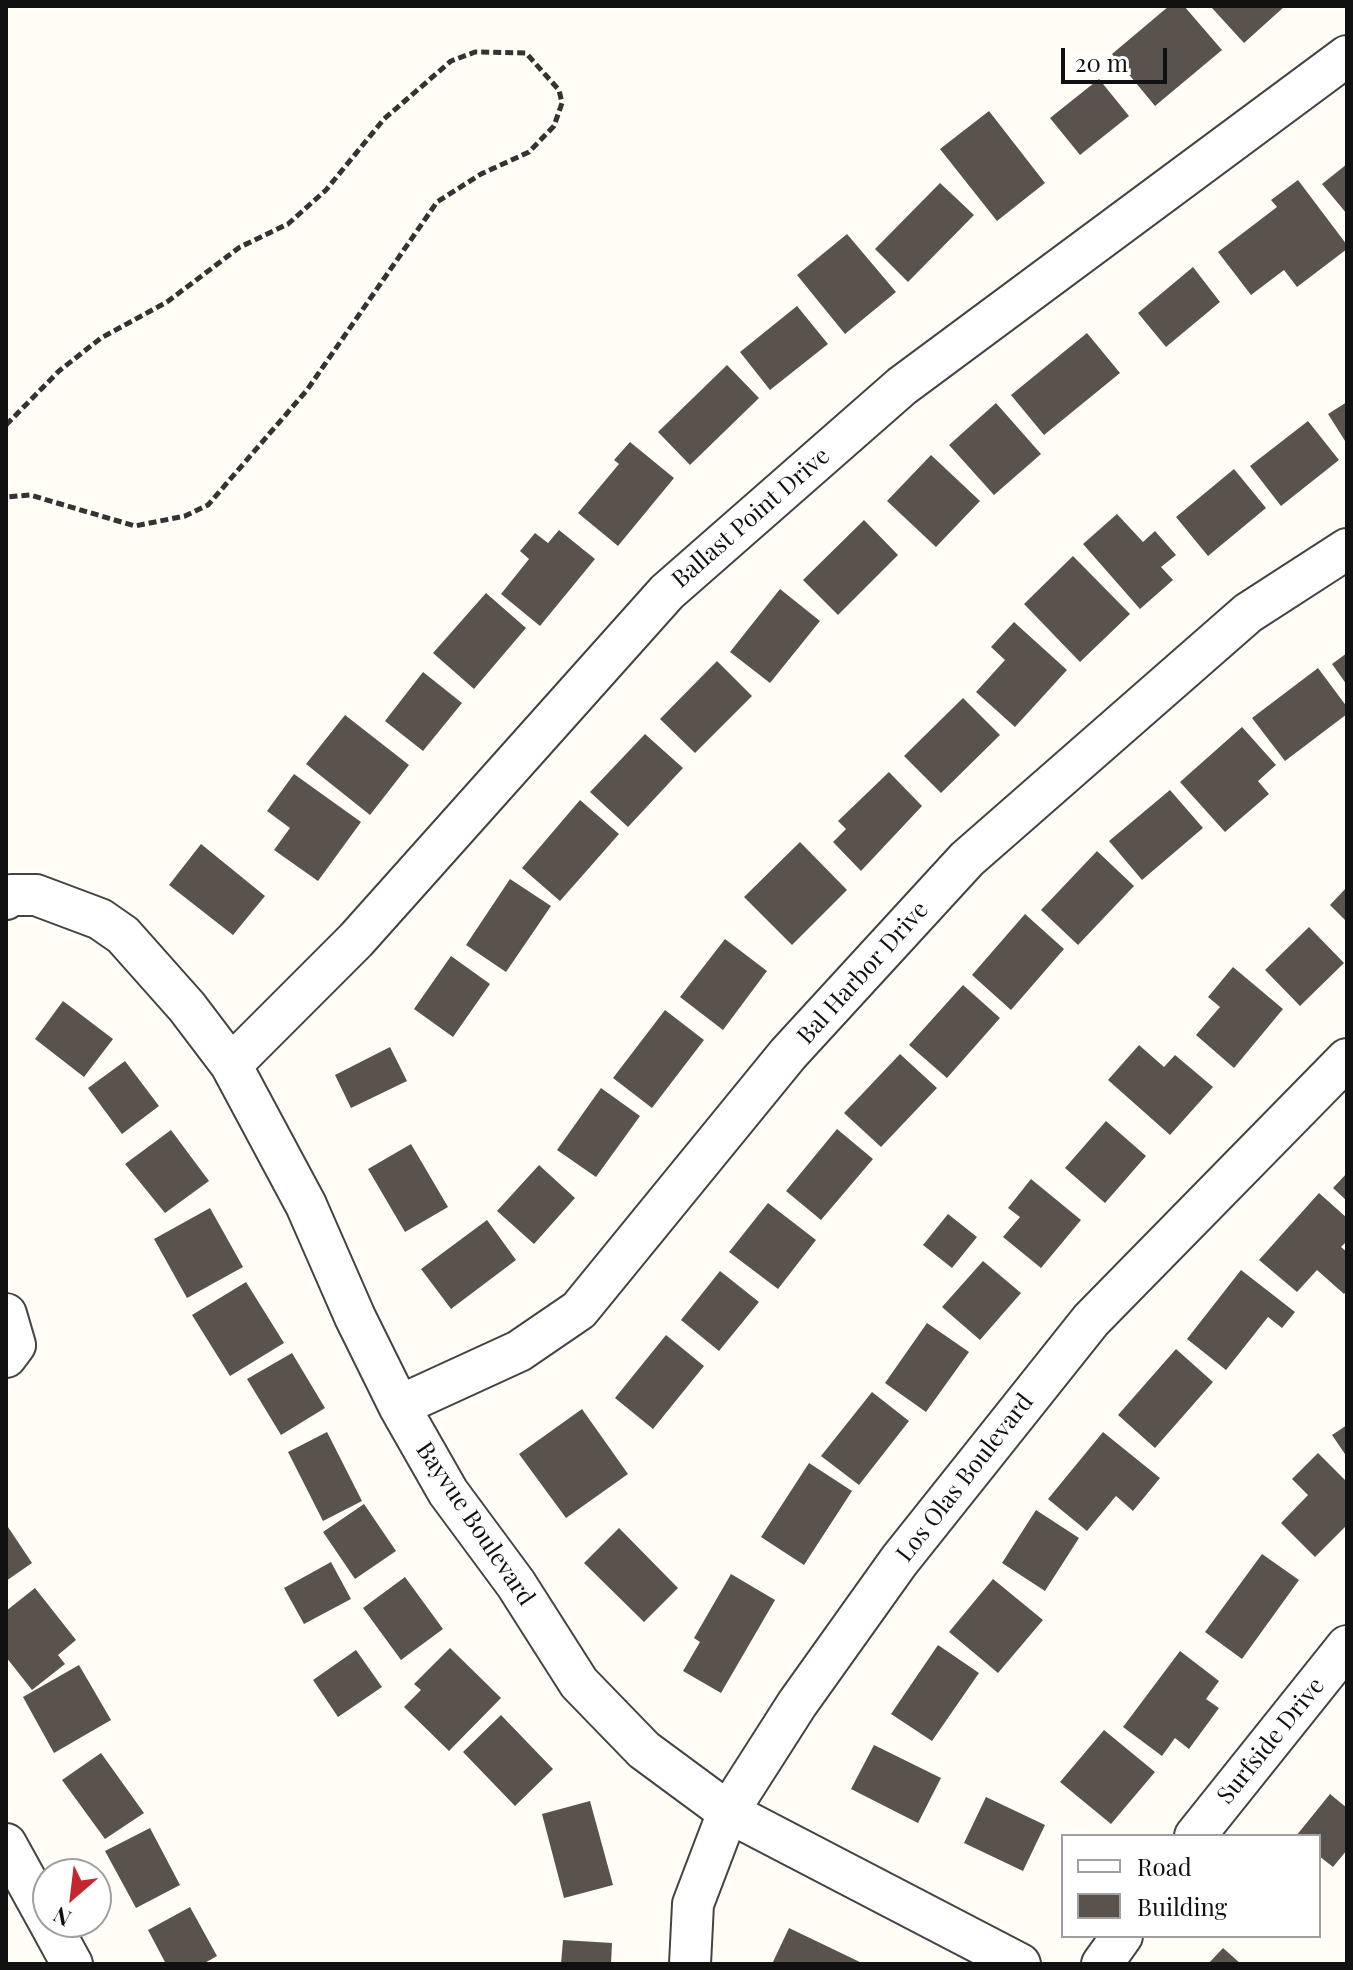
<!DOCTYPE html>
<style>
body{margin:0}
#map{position:relative;width:1353px;height:1970px;overflow:hidden;background:#fffdf5;font-family:"Playfair Display",serif}
canvas{display:block}
.frame{position:absolute;inset:0;border:8px solid #111;pointer-events:none}
.legend{position:absolute;left:1061px;top:1834px;width:260px;height:104px;box-sizing:border-box;background:#fff;border:2px solid #a0a0a0;margin:0;padding:10px 14px;list-style:none;font-size:24px;color:#111}
.legend li{display:flex;align-items:center;gap:16px;height:40px}
.legend b{width:40px;border:2px solid #a0a0a0}
.north{position:absolute;left:32px;top:1858px;width:80px;height:80px;box-sizing:border-box;background:#fff;border:2px solid #a0a0a0;border-radius:50%;rotate:208deg;font-size:22px;font-weight:700;line-height:32px;text-align:center;color:#111}
.north::after{content:'';display:block;margin:auto;width:28px;height:36px;background:#c4262e;clip-path:polygon(50% 0,100% 100%,50% 72%,0 100%)}
.scale{position:absolute;left:1061px;top:48px;width:106px;height:36px;box-sizing:border-box;border:4px solid #111;border-top:0;padding-left:10px;font-size:24px;line-height:28px;white-space:nowrap;color:#111;-webkit-text-stroke:6px #fff;paint-order:stroke}
</style>
<div id="map">
<canvas width="1353" height="1970"></canvas>
<div class="frame"></div>
<ul class="legend">
<li><b style="height:10px;background:#fff"></b>Road</li>
<li><b style="height:22px;background:#5a524d"></b>Building</li>
</ul>
<div class="north">N</div>
<div class="scale">20 m</div>
</div>
<script>
const c = document.querySelector('canvas').getContext('2d');
c.lineJoin = 'round';
function fillPath(path, color) {
  c.fillStyle = color;
  c.fill(path, 'evenodd');
}
function trace(path, color, width, dash) {
  c.strokeStyle = color;
  c.lineWidth = width;
  c.lineCap = dash ? 'butt' : 'round';
  c.setLineDash(dash || []);
  c.stroke(path);
}
function drawText(font, color, halo, rows, align = 'center') {
  c.font = font + ' "Playfair Display",serif';
  c.lineWidth = 8;
  c.setLineDash([]);
  c.textBaseline = 'middle';
  c.strokeStyle = halo;
  c.fillStyle = color;
  for (const [text, x, y, turn = 0] of rows) {
    c.save();
    c.translate(x, y);
    c.rotate((+turn || 0) * Math.PI / 180);
    c.textAlign = isNaN(turn) ? turn : align;
    if (halo) c.strokeText(text, 0, 0);
    c.fillText(text, 0, 0);
    c.restore();
  }
}
fillPath(new Path2D(`
 M1169,6H1184L1222,50L1155,106L1112,54Z
 M1215,6H1285L1244,43L1212,8Z
 M1099,79L1129,116L1080,155L1050,118Z
 M989,111L1045,183L997,221L940,149Z
 M1347,164V214L1322,184Z
 M1298,180L1347,245V249L1297,287L1284,270L1251,295L1218,252L1277,207L1271,200Z
 M940,183L974,215L908,282L875,249Z
 M847,234L896,292L845,334L797,275Z
 M1193,267L1220,302L1166,347L1138,313Z
 M797,306L828,344L770,390L740,352Z
 M1087,333L1120,373L1044,435L1011,395Z
 M727,365L759,398L690,465L658,432Z
 M1347,402V444L1328,414Z
 M996,403L1041,454L994,495L949,445Z
 M1308,421L1339,460L1281,506L1250,466Z
 M630,442L674,478L618,546L578,513L619,464L614,460Z
 M931,455L980,501L936,547L887,501Z
 M1234,469L1266,508L1208,556L1176,517Z
 M1117,514L1143,542L1155,531L1176,555L1161,567L1173,580L1140,609L1083,544Z
 M864,520L898,555L838,615L803,580Z
 M559,530L595,559L540,626L501,594L529,559L520,551L535,533L548,543Z
 M1073,556L1130,614L1080,662L1024,604Z
 M780,589L820,621L770,683L730,652Z
 M486,593L526,628L474,689L433,653Z
 M1014,622L1067,670L1015,727L976,692L1005,660L991,647Z
 M1347,653V685L1332,664Z
 M717,661L752,696L695,753L660,719Z
 M1318,668L1347,707V714L1285,761L1252,718Z
 M423,672L462,703L423,751L385,721Z
 M963,698L1000,735L941,793L904,756Z
 M345,715L409,765L370,815L306,764Z
 M1242,727L1276,765L1258,781L1269,794L1225,832L1180,782Z
 M645,734L683,768L628,827L590,792Z
 M889,772L922,806L861,871L833,842L846,829L838,821Z
 M294,774L361,822L318,881L274,850L290,828L267,811Z
 M1170,790L1203,828L1142,880L1109,841Z
 M580,800L619,834L560,901L522,868Z
 M800,842L847,890L792,945L744,897Z
 M201,844L265,896L233,935L169,885Z
 M1097,851L1134,886L1078,945L1041,910Z
 M510,879L551,906L506,972L466,945Z
 M1347,887V922L1330,905Z
 M1025,914L1064,949L1011,1010L972,975Z
 M1309,927L1344,963L1300,1006L1265,970Z
 M725,939L767,971L723,1030L680,997Z
 M451,956L490,984L453,1037L414,1009Z
 M1233,967L1283,1009L1234,1068L1196,1035L1220,1007L1208,997Z
 M963,985L1000,1018L947,1078L909,1045Z
 M63,1001L113,1039L84,1077L35,1039Z
 M665,1010L704,1040L652,1108L613,1078Z
 M1139,1045L1164,1067L1175,1055L1213,1087L1170,1135L1108,1080Z
 M390,1047L407,1081L351,1108L335,1075Z
 M900,1054L937,1088L881,1147L844,1113Z
 M125,1061L159,1106L122,1134L88,1088Z
 M601,1088L640,1116L596,1177L557,1150Z
 M1106,1121L1146,1156L1105,1203L1065,1168Z
 M837,1129L873,1159L821,1220L786,1191Z
 M171,1130L209,1181L165,1213L125,1164Z
 M411,1144L448,1207L405,1232L368,1169Z
 M539,1165L575,1198L534,1244L497,1211Z
 M1347,1173V1201L1333,1188Z
 M1031,1179L1081,1220L1041,1268L1003,1237L1020,1217L1008,1208Z
 M1319,1193L1347,1218V1241L1341,1247L1347,1252V1290L1344,1294L1317,1270L1297,1292L1259,1260Z
 M768,1203L816,1240L778,1289L729,1252Z
 M210,1208L243,1267L187,1298L154,1239Z
 M948,1214L977,1237L952,1268L923,1245Z
 M487,1220L516,1260L451,1309L421,1269Z
 M983,1261L1021,1293L980,1340L942,1307Z
 M1241,1270L1295,1312L1282,1328L1268,1317L1226,1370L1187,1339Z
 M720,1271L759,1302L719,1351L681,1320Z
 M246,1282L284,1343L230,1376L192,1315Z
 M927,1323L969,1352L926,1412L885,1383Z
 M666,1335L704,1366L653,1429L615,1398Z
 M1176,1349L1213,1382L1155,1448L1118,1415Z
 M292,1353L325,1408L281,1435L247,1379Z
 M872,1392L909,1421L859,1485L821,1456Z
 M582,1409L628,1474L566,1518L519,1454Z
 M1347,1425V1457L1332,1435Z
 M327,1432L362,1501L323,1521L288,1452Z
 M1103,1432L1160,1478L1133,1511L1116,1496L1087,1531L1048,1499Z
 M1318,1453L1347,1482V1525L1315,1557L1281,1523L1308,1495L1292,1479Z
 M809,1463L852,1491L804,1565L761,1537Z
 M364,1504L396,1551L355,1579L323,1532Z
 M1036,1510L1079,1538L1045,1591L1002,1563Z
 M6,1524L32,1563L6,1581Z
 M619,1528L678,1588L644,1622L584,1563Z
 M1262,1554L1299,1580L1242,1659L1205,1632Z
 M331,1562L351,1599L304,1624L284,1588Z
 M731,1574L775,1600L721,1693L683,1671L700,1642L694,1638Z
 M405,1577L443,1629L401,1660L363,1608Z
 M993,1579L1043,1620L998,1673L949,1632Z
 M35,1588L76,1640L58,1655L65,1664L32,1690L6,1657V1611Z
 M938,1645L979,1673L932,1741L891,1714Z
 M450,1648L501,1698L449,1751L404,1707L421,1690L414,1684Z
 M356,1650L382,1687L338,1717L313,1680Z
 M1180,1651L1219,1681L1206,1699L1219,1708L1189,1749L1175,1738L1162,1756L1123,1727Z
 M79,1665L111,1720L54,1753L23,1697Z
 M501,1715L553,1769L515,1806L463,1752Z
 M1104,1730L1155,1772L1111,1824L1060,1782Z
 M874,1745L941,1778L918,1823L851,1789Z
 M101,1753L144,1813L105,1839L62,1780Z
 M1330,1794L1347,1808V1850L1333,1867L1319,1856V1836H1296Z
 M986,1797L1045,1825L1023,1871L964,1843Z
 M590,1801L613,1885L564,1898L542,1814Z
 M150,1828L180,1885L136,1908L105,1851Z
 M190,1907L217,1956L203,1964H166L148,1930Z
 M789,1928L864,1964H772Z
 M563,1940L612,1943L611,1964H561Z
 M1223,1948L1241,1964H1208Z`), '#5a524d');
const street = new Path2D(`
 M6,899L11,895H36L100,919L123,935L187,1007L231,1065L306,1205L355,1317L399,1406L448,1492L516,1584L579,1683L644,1750L728,1812L1020,1964
 M231,1065L356,940L667,592L902,386L1347,56
 M6,1314L15,1345L6,1357
 M399,1406L519,1351L579,1310L788,1054L967,859L1248,613L1347,549
 M1195,1836L1347,1646
 M6,1844L48,1920
 M49,1922L72,1964
 M690,1964L693,1904L728,1812L797,1704L899,1561L1091,1320L1347,1059
 M1102,1964L1122,1936`);
trace(street, '#444', 44);
trace(new Path2D(`
 M6,425L59,371L101,338L167,302L240,247L288,224L326,190L384,119L451,61L475,52L526,53L559,90L562,103L554,126L529,152L481,174L437,202L307,390L208,505L185,516L135,526L30,495L6,497`), '#333', 5, [8, 4]);
trace(street, '#fff', 40);
drawText('24px', '#111', '#fff', [
 ["Ballast Point Drive",751,518,-41],
 ["Bal Harbor Drive",863,973,-48],
 ["Los Olas Boulevard",965,1478,-52],
 ["Bayvue Boulevard",475,1524,56],
 ["Surfside Drive",1271,1741,-51]
]);
</script>
